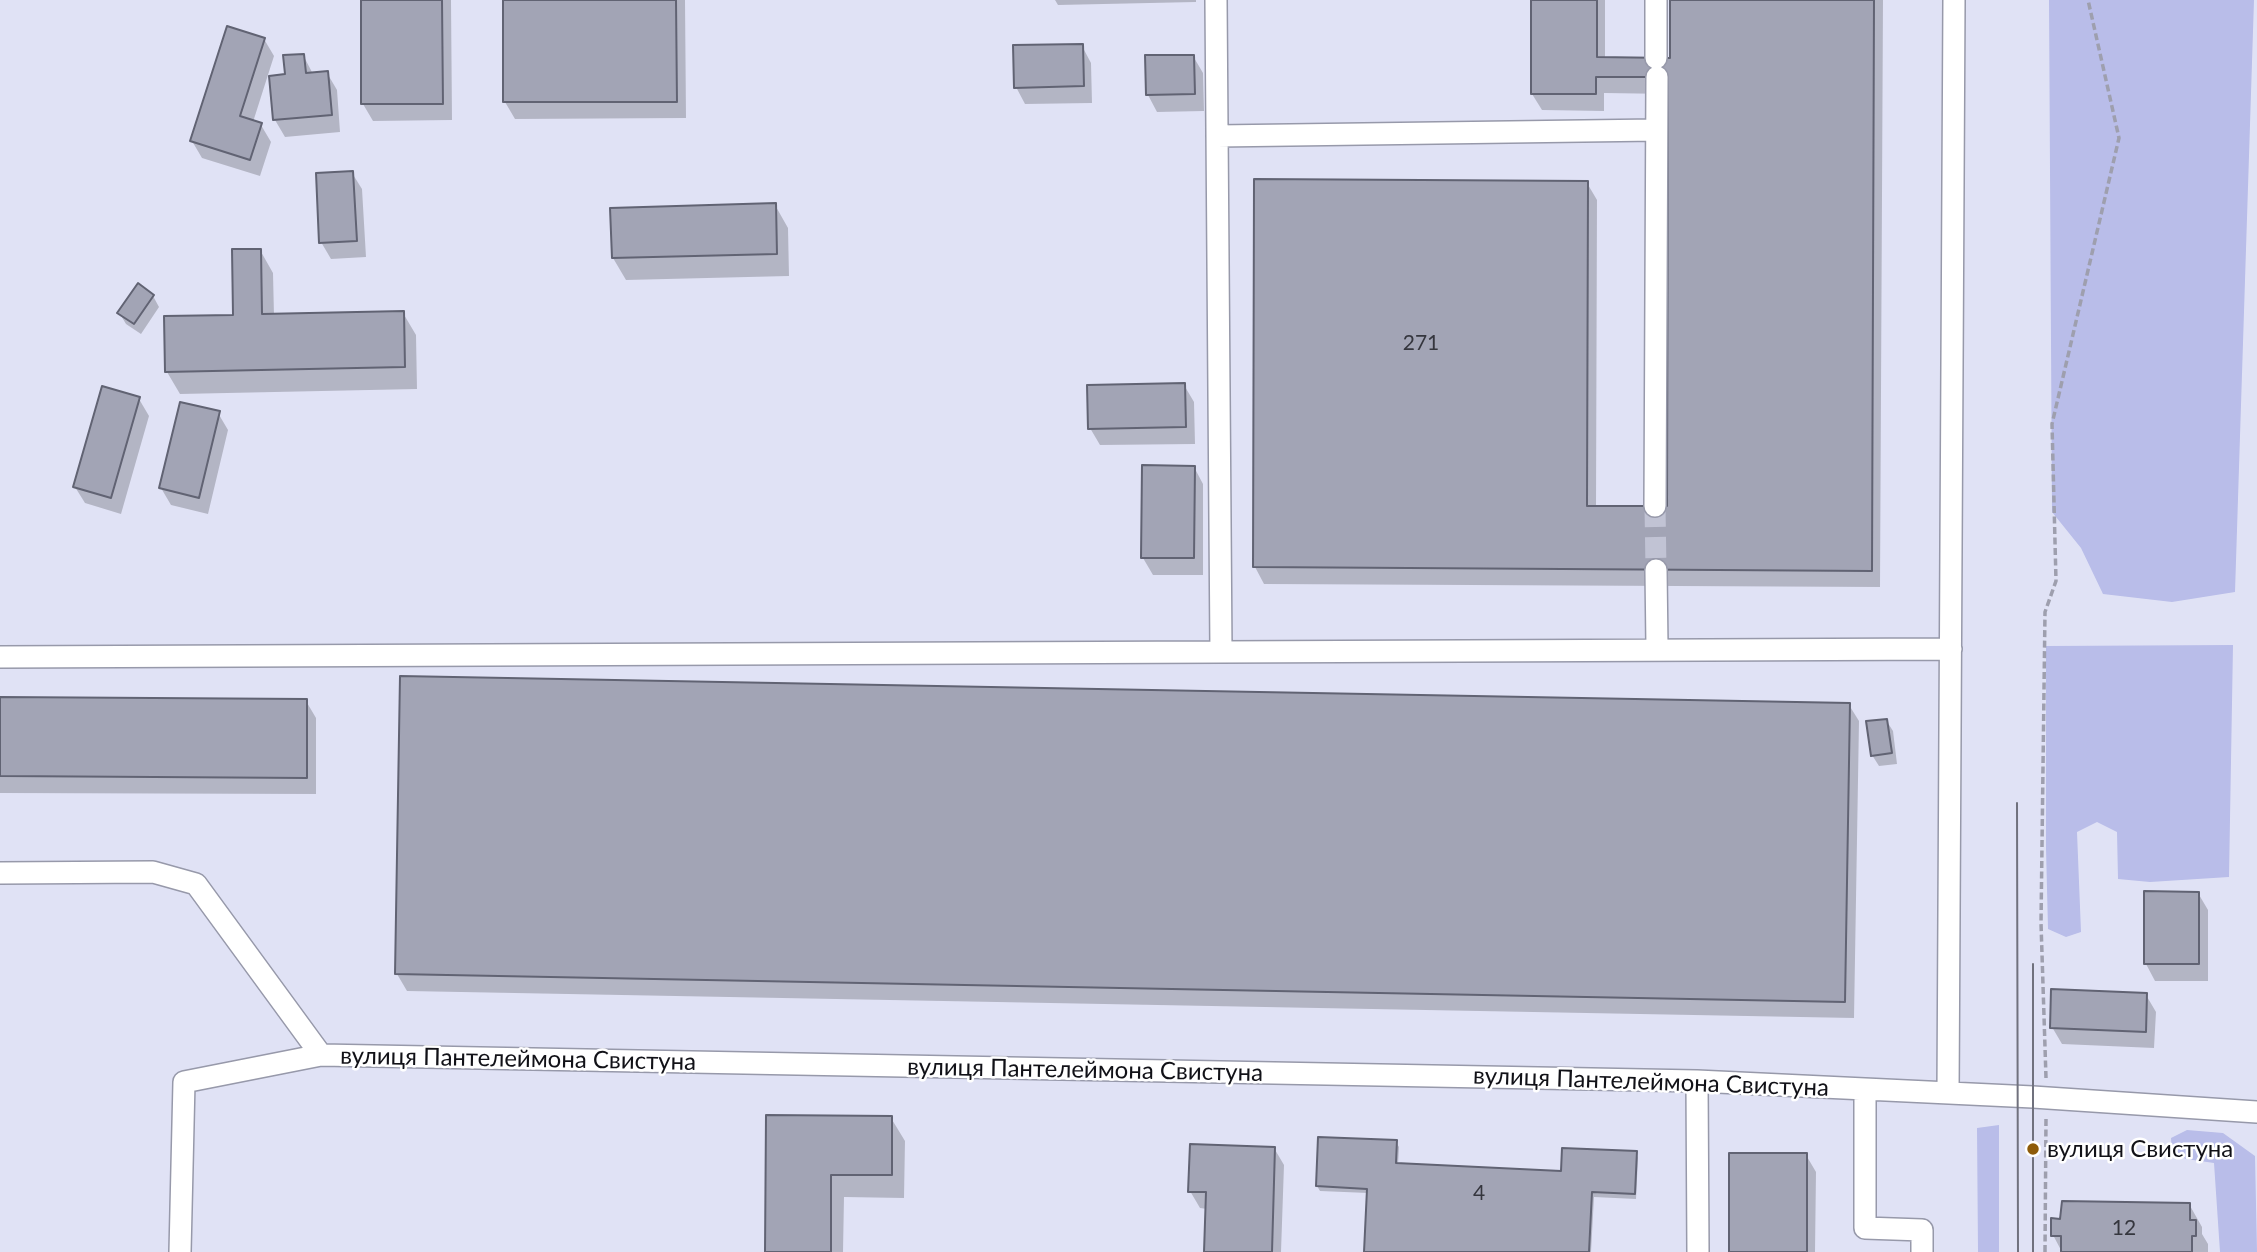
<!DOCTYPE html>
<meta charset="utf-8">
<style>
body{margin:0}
canvas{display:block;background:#e0e2f5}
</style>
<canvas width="2257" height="1252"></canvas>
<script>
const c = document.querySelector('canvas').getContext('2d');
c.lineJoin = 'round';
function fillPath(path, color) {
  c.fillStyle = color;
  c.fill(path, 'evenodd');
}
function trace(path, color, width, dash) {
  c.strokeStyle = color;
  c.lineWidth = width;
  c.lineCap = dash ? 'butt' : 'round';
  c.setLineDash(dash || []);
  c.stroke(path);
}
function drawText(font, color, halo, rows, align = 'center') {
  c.font = font + ' Lato,sans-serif';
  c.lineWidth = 5;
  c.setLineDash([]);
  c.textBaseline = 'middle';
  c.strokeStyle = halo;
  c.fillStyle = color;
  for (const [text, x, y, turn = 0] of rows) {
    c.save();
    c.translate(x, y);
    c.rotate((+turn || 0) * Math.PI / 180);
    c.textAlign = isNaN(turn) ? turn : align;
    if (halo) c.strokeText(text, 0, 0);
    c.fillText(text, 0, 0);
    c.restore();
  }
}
fillPath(new Path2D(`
 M2049,0H2254L2235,592L2172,602L2103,594L2081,548L2052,512Z
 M2233,645L2229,877L2150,882L2118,879L2117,832L2097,822L2077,832L2081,932L2066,937L2048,929L2046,848V646Z
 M1999,1125V1252H1978L1977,1128Z
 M2187,1130L2223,1133L2255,1156L2257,1252H2220L2214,1163L2186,1159L2172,1153L2171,1138Z`), '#b9bde9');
fillPath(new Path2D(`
 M363,0H451L452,120L373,121L363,104Z
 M504,0H685L686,118L515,119L505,102Z
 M1055,0H1196V2L1058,5Z
 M1533,0H1605V59L1671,60L1672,0H1883L1880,587L1264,584L1255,567L1587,183L1597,200L1596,508H1668L1670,94L1604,93V111L1542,110L1532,94Z
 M264,39L274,56L253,122L261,125L271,142L260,176L202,158L192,141Z
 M1082,46L1091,63L1092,103L1025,104L1016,87Z
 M303,55L313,74L327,73L337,90L340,132L285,137L275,120L271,77L287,76Z
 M1193,56L1203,73L1204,111L1157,112L1148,95L1147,57Z
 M352,173L362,189L366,257L331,259L321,242Z
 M775,205L788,228L789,276L626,280L613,258Z
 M260,250L273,273L274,316L403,313L416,335L417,389L180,394L167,372L235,316Z
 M153,296L159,307L141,334L126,324L120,314Z
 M1184,385L1194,402L1195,444L1100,445L1090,428Z
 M139,399L149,416L121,514L85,503L75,487Z
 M218,413L228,430L208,514L171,505L161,488Z
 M1194,467L1203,484V575H1153L1143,558Z
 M0,699L306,701L316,718V794L0,793Z
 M1849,705L1859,721L1854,1018L407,991L397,974Z
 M1886,720L1893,731L1897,764L1879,766L1872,755Z
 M2198,893L2208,910V981H2155L2146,964Z
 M2146,995L2156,1012L2154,1048L2062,1044L2052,1027Z
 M768,1117L891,1118L905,1141L904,1198L844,1197L843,1252H767Z
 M1396,1142L1399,1147L1398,1165L1563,1173L1636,1153L1638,1158L1636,1199L1594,1197L1591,1252H1365L1368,1193L1320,1191L1317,1186Z
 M1274,1148L1284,1165L1281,1252H1206L1207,1209L1200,1208L1190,1191Z
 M1806,1155L1816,1172L1815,1252H1730Z
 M2189,1204L2202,1227V1234L2208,1244V1252H2062L2053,1235Z`), '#0003');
const building = new Path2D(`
 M361,0H442L443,104H361Z
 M503,0H676L677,102H503Z
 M1531,0H1597V57L1670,58V0H1874L1872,571L1253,567L1254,179L1588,181L1587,506H1667L1668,77H1596V94H1531Z
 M227,26L265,38L240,116L262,123L250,160L190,141Z
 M1083,44L1084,86L1014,88L1013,45Z
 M304,54L306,73L328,71L332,115L273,120L269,76L285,74L283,55Z
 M1145,55H1194L1195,94L1146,95Z
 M353,171L357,241L319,243L316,173Z
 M776,203L777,254L612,258L610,208Z
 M232,249H261L262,314L404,311L405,367L165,372L164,316L233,315Z
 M138,283L154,295L134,324L117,313Z
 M1185,383L1186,427L1088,429L1087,385Z
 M102,386L140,397L111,498L73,487Z
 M180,402L220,411L199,498L159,488Z
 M1142,465L1195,466L1194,558H1141Z
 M400,676L1850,703L1845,1002L395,974Z
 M0,697L307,699V778L0,776Z
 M1887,719L1892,753L1871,756L1866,721Z
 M2144,891L2199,892V964H2144Z
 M2051,989L2147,993L2146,1032L2050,1028Z
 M766,1115L892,1116V1175H831V1252H765Z
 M1318,1137L1397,1140L1396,1163L1561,1171L1562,1148L1637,1151L1635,1194L1592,1192L1589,1252H1364L1367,1189L1316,1186Z
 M1190,1144L1275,1147L1272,1252H1204L1206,1192H1188Z
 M1729,1153H1807V1252H1729Z
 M2062,1201L2190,1203V1220H2196V1236H2192V1252H2061V1236H2051V1218L2060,1219Z`);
fillPath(building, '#a2a4b5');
trace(building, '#616373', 2);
trace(new Path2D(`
 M1655,506L1656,570`), '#c1c3d4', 21, [21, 10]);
const minor = new Path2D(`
 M1216,0L1221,652
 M1656,0V58
 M1217,136L1656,130
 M1655,506L1657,77
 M1656,570L1657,647
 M0,657L1951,649
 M0,873L153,872L196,884L321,1055L1697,1081L2033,1097L2257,1112
 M1697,1081L1698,1252
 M1865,1089V1228L1922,1230V1252
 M1948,1093L1954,0
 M180,1252L184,1082L321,1055`);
trace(minor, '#9799aa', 24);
trace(new Path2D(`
 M2046,1078L2041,923L2045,612L2056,581L2052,424L2119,138L2088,0
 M2045,1252L2046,1118`), '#9e9fae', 3.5, [7, 3.5]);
trace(minor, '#fff', 21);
trace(new Path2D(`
 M2017,803L2018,1252
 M2033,964V1252`), '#70717d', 2);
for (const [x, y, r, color] of [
 [2033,1149,7,"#8e5b09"]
]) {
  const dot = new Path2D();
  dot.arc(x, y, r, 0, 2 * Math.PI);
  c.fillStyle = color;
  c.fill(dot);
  trace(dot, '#fff', 2.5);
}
drawText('21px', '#35363e', null, [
 ["271",1421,343],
 ["4",1479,1193],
 ["12",2124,1228]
]);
drawText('24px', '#111117', '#fff', [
 ["вулиця Пантелеймона Свистуна",518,1059,1],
 ["вулиця Пантелеймона Свистуна",1085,1070,1],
 ["вулиця Пантелеймона Свистуна",1651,1082,2]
]);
drawText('24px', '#111117', '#fff', [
 ["вулиця Свистуна",2047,1149]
], 'left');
</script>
